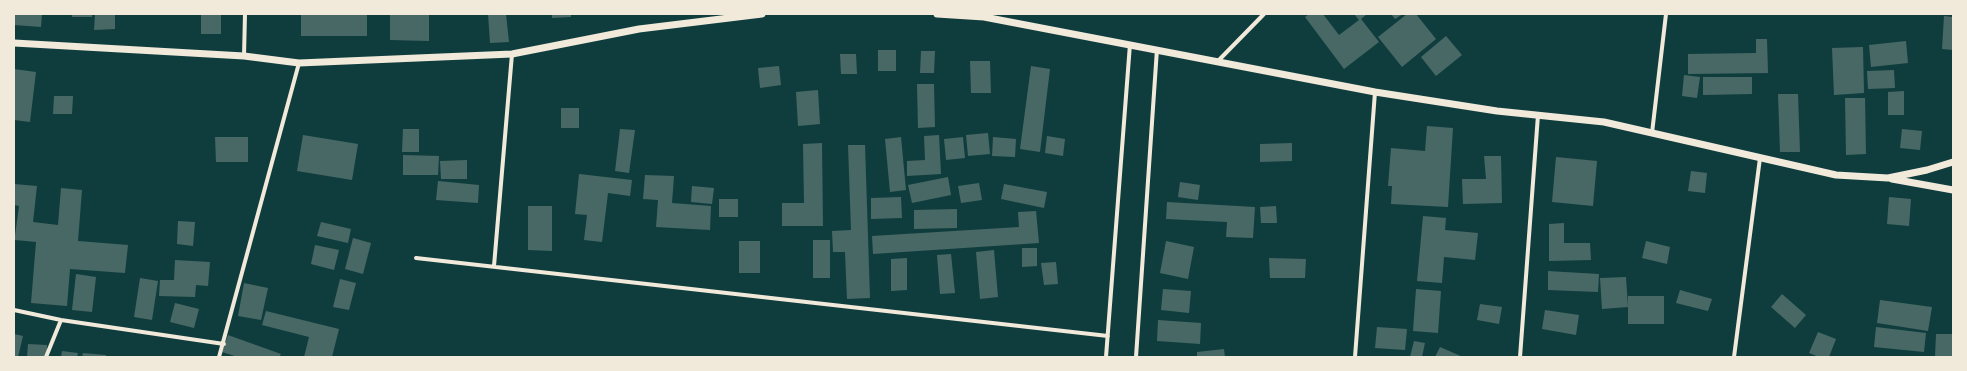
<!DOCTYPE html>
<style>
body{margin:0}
#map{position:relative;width:1967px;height:371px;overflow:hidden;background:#0f3d3e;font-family:"Crimson Pro",serif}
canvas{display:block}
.frame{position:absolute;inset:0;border:15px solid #f1e9da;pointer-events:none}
</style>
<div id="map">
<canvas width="1967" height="371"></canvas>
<div class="frame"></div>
</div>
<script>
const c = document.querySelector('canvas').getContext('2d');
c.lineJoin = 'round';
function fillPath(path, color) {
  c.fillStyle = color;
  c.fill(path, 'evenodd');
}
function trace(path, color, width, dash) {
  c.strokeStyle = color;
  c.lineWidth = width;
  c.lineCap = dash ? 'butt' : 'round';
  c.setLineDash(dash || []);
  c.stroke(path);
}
fillPath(new Path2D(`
 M14,14H42L41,27L14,25Z
 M72,14H92V17H72Z
 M95,14H115V29L94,30Z
 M201,14H221V34H201Z
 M301,14H367V36H301Z
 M390,14H429V41L390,40Z
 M488,14H506L509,42L490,43Z
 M552,14H571V17L552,18Z
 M1309,14H1323L1339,35L1359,20L1354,14H1367L1361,19L1379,42L1344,69L1305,17Z
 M1391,14H1403L1395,19Z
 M1407,14H1416L1436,39L1402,67L1378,37Z
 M1944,16L1953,17V50L1942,49Z
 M1446,36L1462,55L1436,76L1421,57Z
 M1756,39H1767L1768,73L1688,74V54L1756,53Z
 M1906,41L1908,63L1871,67L1869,45Z
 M1863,47L1864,93L1834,95L1832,48Z
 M878,50H896V71H878Z
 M921,51H935L934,73H920Z
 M840,54H856L857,74H841Z
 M970,61H990L991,93H971Z
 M779,66L781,85L760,88L758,68Z
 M1031,66L1050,69L1040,152L1020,149Z
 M14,69L36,72L30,122L14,120Z
 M1894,70L1895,88L1868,89L1867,71Z
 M1684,75L1700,77L1697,98L1682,96Z
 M1703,77H1752V94L1703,95Z
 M917,84H934L935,127L918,128Z
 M818,90L820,124L798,126L796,92Z
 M1904,91V115H1888V92Z
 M1778,94H1798L1800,152H1780Z
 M54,96H73L72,114H53Z
 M1845,98H1865L1866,154L1846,155Z
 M561,108H579V128H561Z
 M1427,126L1453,128L1448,207L1391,204L1392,186H1388L1391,148L1425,151Z
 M403,129H419V152H402Z
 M620,129L635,130L629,173L615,171Z
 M1902,129L1922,131L1920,150L1900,148Z
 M988,133L990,154L968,156L966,135Z
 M303,135L358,144L352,180L297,171Z
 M939,135L941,174L907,176V161L925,160L924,136Z
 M1047,136L1065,139L1063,156L1045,153Z
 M215,137H248V162H216Z
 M901,137L906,190L890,192L885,139Z
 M963,137L965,158L946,160L944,139Z
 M993,137L1016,139L1015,157L992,156Z
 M822,143L823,226H782V203H804L803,144Z
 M1292,143V161L1260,162V144Z
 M848,145H865L870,298L847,299L845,252H833L832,231L851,230Z
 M403,155L439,156L438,175H403Z
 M1484,156H1501L1502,203L1463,204L1462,179H1486Z
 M1556,157L1597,161L1593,206L1552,202Z
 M467,160V179H441L440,161Z
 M1691,171L1707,173L1705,193L1688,191Z
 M579,174L632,180L630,196L608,193L602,242L584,240L587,215L575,214Z
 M645,175L674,176L672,203L711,206L710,230L656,227L658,200L643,199Z
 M948,177L951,195L912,203L908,185Z
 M438,181L479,185L478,203L436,200Z
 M1180,182L1200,185L1198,200L1178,197Z
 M979,183L982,200L961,203L958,186Z
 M14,184L37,186L33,222L58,225L61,188L82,190L78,241L128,245L125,273L70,269L67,306L31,303L36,242L15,240L14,243L19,206L14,205Z
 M1004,184L1047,192L1044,208L1001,199Z
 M692,186L714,188L712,204L691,202Z
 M901,197L902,218L871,219V198Z
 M1889,197L1911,199L1909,226L1887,224Z
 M719,199H738V217H719Z
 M1167,202L1255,207L1253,238L1226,237L1227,222L1166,219Z
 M528,206H552V251L528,250Z
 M1276,206L1277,223H1261L1260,207Z
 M957,209V228L914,229V210Z
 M1036,211L1039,243L873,254L872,236L1019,227L1018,212Z
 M1423,216L1446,218L1445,230L1478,233L1475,260L1444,257L1442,283L1417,281Z
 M178,221L195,222L193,246L177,244Z
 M321,222L351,229L348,243L317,236Z
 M1564,223V243H1590L1591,260L1549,261V224Z
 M353,238L371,243L363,274L345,269Z
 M813,240H830V278H813Z
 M739,241H760V273H739Z
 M1166,241L1194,247L1188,279L1160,273Z
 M1646,241L1670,247L1667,264L1642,258Z
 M315,245L339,250L334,270L311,264Z
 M1022,248H1037V266L1022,267Z
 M994,250L998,297L980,299L976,252Z
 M951,254L955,293L940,294L937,255Z
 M907,258V290L891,291V259Z
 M1269,258L1306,259L1305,278H1270Z
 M175,260L210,262L208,286L196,285L195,297L159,296L160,280H174Z
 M1056,262L1058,284L1044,285L1041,263Z
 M1548,271L1599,274L1598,292L1548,290Z
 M76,274L96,277L92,312L72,310Z
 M1626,277L1628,307L1602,309L1600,278Z
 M140,278L158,281L152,320L134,317Z
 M340,279L356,283L349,310L333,307Z
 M244,283L268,288L261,320L238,316Z
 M1163,289L1191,291L1189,313L1161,310Z
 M1416,289L1441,291L1438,333L1413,331Z
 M1680,290L1712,299L1708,311L1676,303Z
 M1782,294L1806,315L1795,328L1771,307Z
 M1628,296H1664V324H1628Z
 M1880,300L1932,307L1928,331L1877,323Z
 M175,303L199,309L194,328L170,322Z
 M1480,304L1502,307L1499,324L1477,320Z
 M1545,310L1579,315L1576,335L1542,329Z
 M266,311L339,329L332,357H304L309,337L262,325Z
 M1158,320L1201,323L1200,344L1157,341Z
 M1377,327L1407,329L1405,350L1375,348Z
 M1876,327L1926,333L1924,352L1874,347Z
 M1818,332L1836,339L1829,357H1819L1809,353Z
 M14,334L23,336L18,357H14Z
 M1936,334H1953V357H1935Z
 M228,335L281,354L279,357H238L222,352Z
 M1414,341L1425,343L1422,357H1410Z
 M28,344L47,345V357H27Z
 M1440,347L1463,357H1435Z
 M1224,349L1225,357H1197V352Z
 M62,351L78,353L77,357H61Z
 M83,353L106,355V357H82Z`), '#486865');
trace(new Path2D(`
 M244,56L245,14
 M1218,61L1264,14
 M1652,133L1666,14
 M416,258L1108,336
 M494,266L512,54
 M14,310L61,320L224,344
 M46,357L61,320
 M219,357L299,63
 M1106,357L1130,44
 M1136,357L1157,49
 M1355,357L1375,92
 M1520,357L1538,115
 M1734,357L1760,158`), '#f1e9da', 4);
trace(new Path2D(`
 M937,14L984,17L1375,92L1497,111L1604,122L1836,175L1888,178L1927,170L1953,162
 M14,43L244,56L299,63L512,54L639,29L762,14
 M1892,179L1953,190`), '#f1e9da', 7);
</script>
